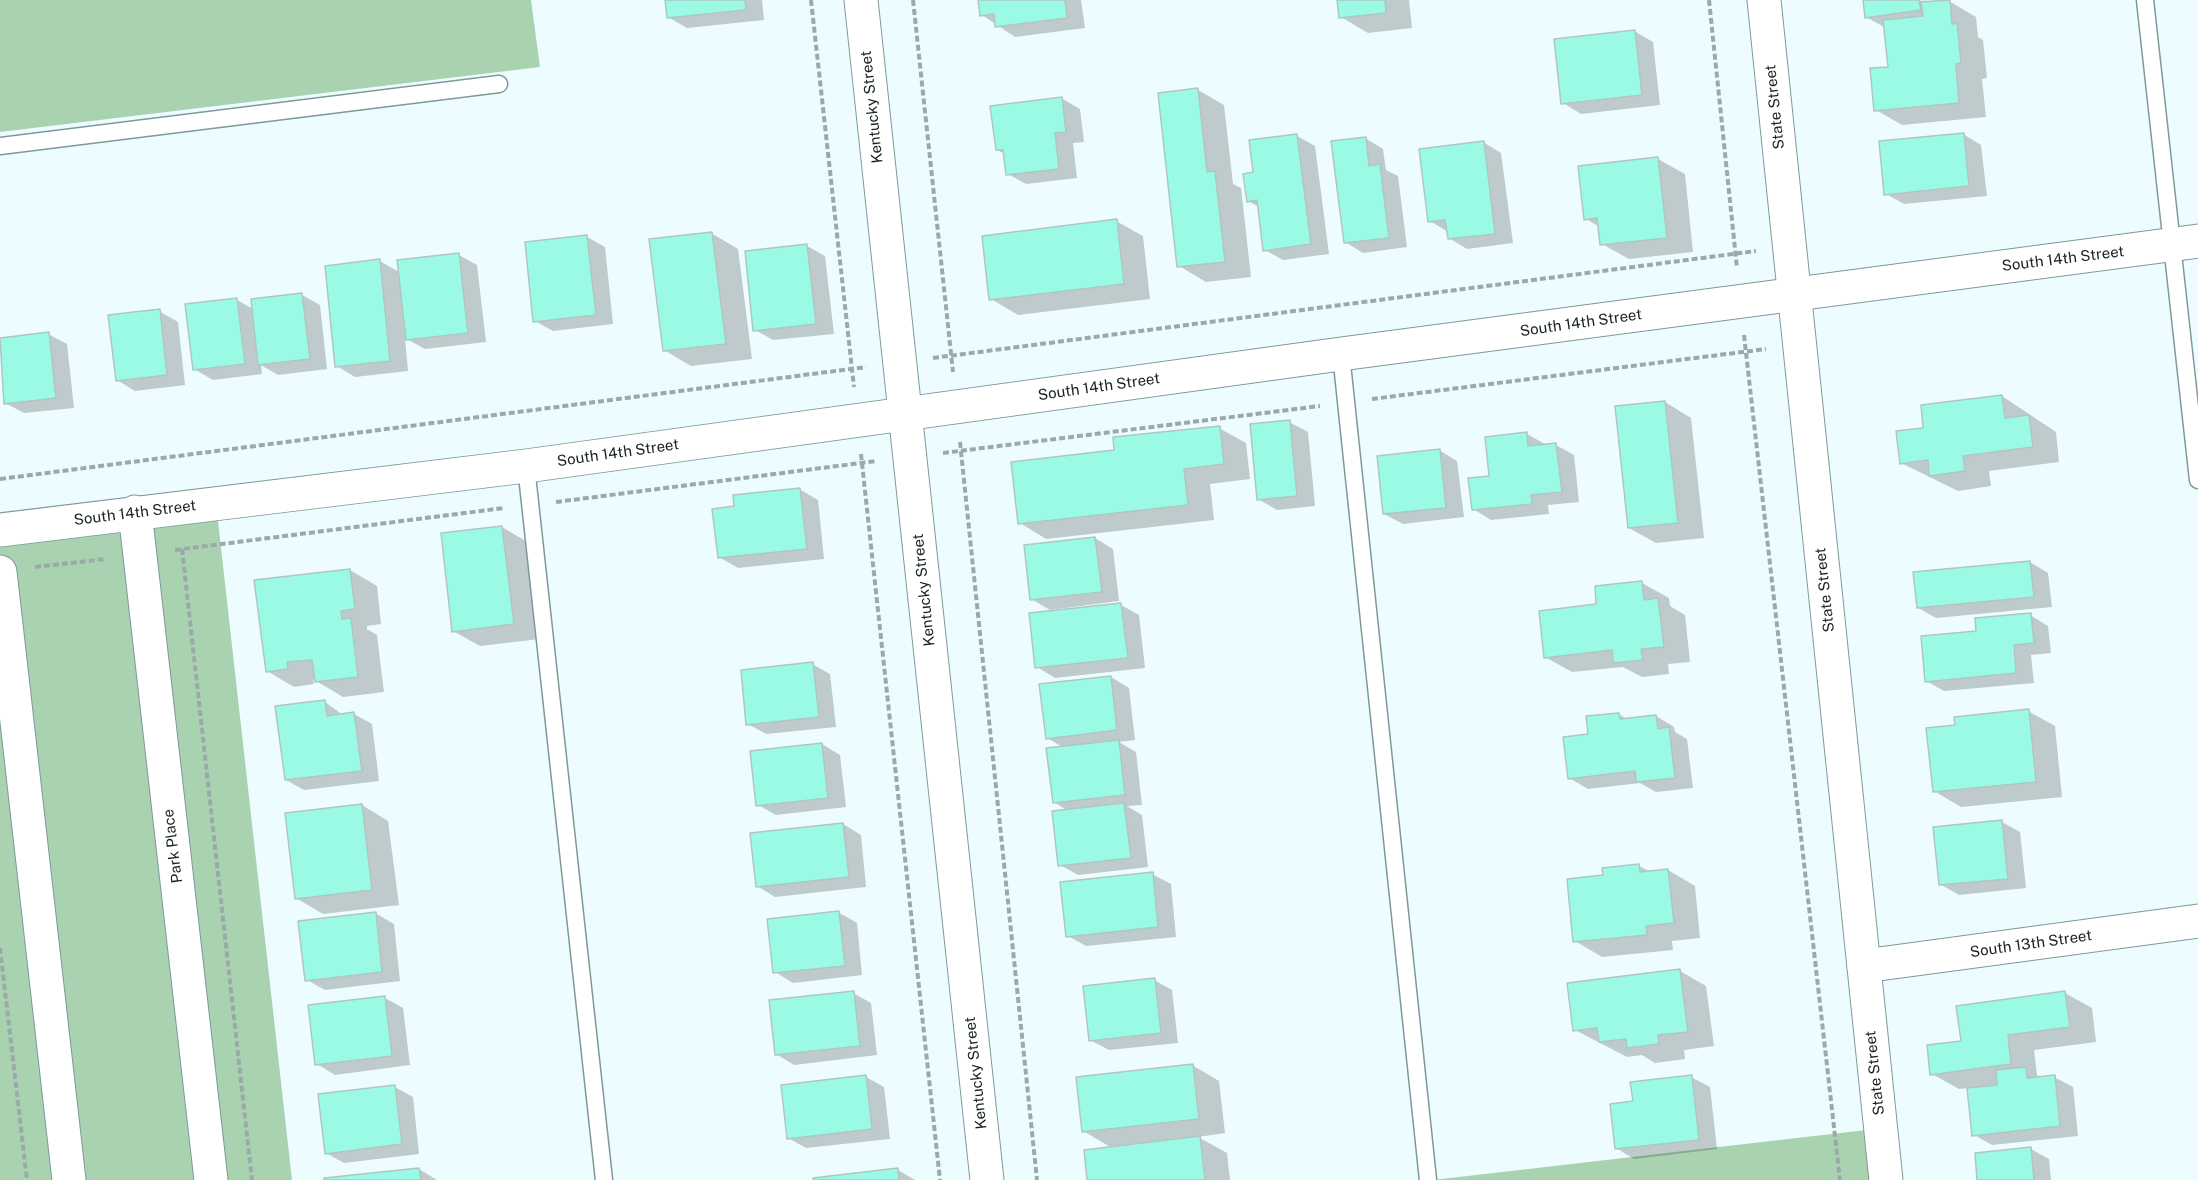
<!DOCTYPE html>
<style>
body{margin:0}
canvas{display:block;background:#edfdff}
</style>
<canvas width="2198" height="1180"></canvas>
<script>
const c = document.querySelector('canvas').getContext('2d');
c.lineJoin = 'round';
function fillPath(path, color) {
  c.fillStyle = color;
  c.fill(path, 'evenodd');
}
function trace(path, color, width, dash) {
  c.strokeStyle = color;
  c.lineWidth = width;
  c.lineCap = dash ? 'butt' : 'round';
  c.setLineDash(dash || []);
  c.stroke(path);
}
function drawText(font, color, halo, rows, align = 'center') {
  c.font = font + ' "Public Sans",sans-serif';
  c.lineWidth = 5;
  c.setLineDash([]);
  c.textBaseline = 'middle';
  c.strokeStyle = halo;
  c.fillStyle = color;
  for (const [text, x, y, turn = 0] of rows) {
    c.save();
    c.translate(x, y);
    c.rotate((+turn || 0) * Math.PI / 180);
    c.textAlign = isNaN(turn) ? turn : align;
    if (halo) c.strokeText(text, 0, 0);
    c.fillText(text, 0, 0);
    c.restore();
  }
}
fillPath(new Path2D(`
 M0,0H531L540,67L0,132Z
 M216,503L292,1180H0V530Z
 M1866,1130L1872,1180H1433Z`), '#a9d3b0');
fillPath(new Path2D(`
 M666,0H762L764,20L687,28L668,17Z
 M980,0H1081L1085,28L1015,37L982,15Z
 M1339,0H1409L1412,28L1368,33L1341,17Z
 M1864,0L1949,1L1976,17L1978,37L1983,40L1987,78L1982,79L1986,117L1902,125L1876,110L1889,68L1884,27L1866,17Z
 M1634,31L1653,42L1660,105L1581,114L1563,103Z
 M1198,90L1224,105L1233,184L1241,188L1251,277L1206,282L1179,266Z
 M1061,98L1080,109L1084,142L1073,143L1077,178L1026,184L1008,174L1005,154L997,150Z
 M1963,134L1981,145L1987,196L1904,204L1886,194Z
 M1297,136L1315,146L1329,254L1283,260L1265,250L1259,207L1248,201L1255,174Z
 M1365,138L1383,149L1386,170L1398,176L1407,247L1363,253L1345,242Z
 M1483,142L1501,153L1513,243L1467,249L1449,238L1448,232L1430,221Z
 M1658,159L1685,174L1693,252L1629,259L1602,244L1600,227L1586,219Z
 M1116,221L1143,236L1150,299L1018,315L991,299Z
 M711,233L738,249L752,359L691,366L664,350Z
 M587,237L605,247L613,324L553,331L535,321Z
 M807,246L825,256L834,334L773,340L755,330Z
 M459,255L477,265L486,342L425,349L405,338L408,371L355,377L337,366L380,261L399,272Z
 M302,295L320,305L327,369L278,375L261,365L262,374L213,380L194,369L237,300L253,309Z
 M159,311L178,322L185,385L135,391L117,380Z
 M48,334L67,344L74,408L24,413L5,403L0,339Z
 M2002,396L2056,432L2059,462L1989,471L1991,486L1958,491L1901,463L1925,429Z
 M1665,402L1691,418L1704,538L1656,543L1629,528Z
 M1289,422L1308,432L1315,506L1277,510L1258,499Z
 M1219,428L1246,443L1250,479L1210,484L1214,520L1046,539L1020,523L1116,452Z
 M1527,434L1545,444L1556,445L1574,455L1579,502L1548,505L1549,514L1491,520L1473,509L1491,477Z
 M1439,450L1457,461L1464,517L1403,524L1384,514Z
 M799,489L818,500L824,559L738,568L719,557Z
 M502,527L529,543L540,639L480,646L453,631Z
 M1095,538L1113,549L1119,601L1050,610L1031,599Z
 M2030,562L2048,573L2052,607L1936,618L1918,608Z
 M350,570L377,586L381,624L367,626V629L377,635L384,692L343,697L313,679L314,684L294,687L267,671Z
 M1642,583L1669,598L1670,606L1685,615L1690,662L1668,664L1669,674L1642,677L1623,667L1572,672L1545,657L1598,606Z
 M1121,605L1139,615L1145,668L1055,678L1037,667Z
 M2030,615L2048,626L2051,653L2031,655L2034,683L1944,691L1926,681L1977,632Z
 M812,664L830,674L836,727L766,734L748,724Z
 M1111,677L1129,688L1135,740L1119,742L1136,752L1142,805L1127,806L1142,815L1148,867L1078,875L1060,865L1068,811L1054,802L1064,748L1047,738Z
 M325,702L343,715L354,714L372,724L379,781L304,790L286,780Z
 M2028,711L2055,726L2062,797L1961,807L1934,791L1957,726Z
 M1619,714L1628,720L1656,716L1674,727L1675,732L1687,739L1693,788L1656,792L1640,783L1588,789L1569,778L1589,735Z
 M822,744L840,755L846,807L776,815L758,805Z
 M362,805L388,821L399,905L323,914L296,898Z
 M2002,822L2020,832L2026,888L1959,895L1940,884Z
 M843,824L861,835L866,887L775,897L757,886Z
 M1639,866L1651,872L1668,870L1695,886L1700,938L1672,941L1673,950L1602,957L1575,941L1604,877Z
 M1152,874L1171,884L1176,937L1086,946L1068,936Z
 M838,912L857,923L862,975L793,983L775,972Z
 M375,913L394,924L400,981L325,990L307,980Z
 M1680,971L1706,986L1714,1046L1684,1050L1685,1059L1655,1063L1642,1055L1627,1057L1575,1030Z
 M1154,980L1172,990L1178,1043L1109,1050L1090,1040Z
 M853,993L871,1003L877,1055L794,1065L776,1054Z
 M2065,993L2092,1008L2096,1042L2034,1050L2037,1075L2042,1078L2054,1077L2073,1087L2078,1136L1992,1145L1974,1135L1969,1088L1959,1089L1932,1074Z
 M385,998L403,1008L410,1065L335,1075L317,1064Z
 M1192,1065L1219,1081L1225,1133L1198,1137L1227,1153L1230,1180H1089L1112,1148L1083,1131Z
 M866,1077L884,1087L890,1139L806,1148L788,1138Z
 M1691,1077L1710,1087L1717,1149L1634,1159L1616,1148L1634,1102Z
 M395,1087L413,1097L419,1154L344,1163L326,1153Z
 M2031,1149L2049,1159L2051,1180H1979Z
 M419,1169L437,1180H326Z
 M898,1170L915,1180H815Z`), '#0003');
const building = new Path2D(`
 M665,0H745L746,10L667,18Z
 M978,0H1065L1067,18L995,27L994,14L980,16Z
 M1337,0H1385L1386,13L1339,18Z
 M1863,0H1919L1921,10L1865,18Z
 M1950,0L1952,24L1957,23L1961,63L1956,64L1959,103L1874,111L1870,68L1888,67L1883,20L1923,16L1921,2Z
 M1635,30L1642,95L1561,104L1554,39Z
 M1198,88L1207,172L1215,171L1225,262L1177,267L1158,93Z
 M1062,97L1066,132L1055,133L1059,169L1006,175L1003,150H996L990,106Z
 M1964,133L1969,186L1884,195L1879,141Z
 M1297,134L1311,244L1263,251L1257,200L1247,202L1243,174L1253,172L1249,140Z
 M1366,137L1369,166L1380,164L1389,238L1344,243L1331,141Z
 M1484,141L1495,234L1448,239L1445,220L1428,222L1419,149Z
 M1658,157L1667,238L1600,245L1597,218L1584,220L1578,166Z
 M1117,219L1124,284L989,300L982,236Z
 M712,232L726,344L663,351L649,239Z
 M587,235L596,315L533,322L525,242Z
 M807,244L816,324L753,331L745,251Z
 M459,253L468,333L406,340L397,260Z
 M380,259L390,361L335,367L325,266Z
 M302,293L310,359L258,365L251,299Z
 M237,298L245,364L193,370L185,304Z
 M160,309L167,375L116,381L108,315Z
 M49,332L56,398L4,404L0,338Z
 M2002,395L2005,418L2029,415L2033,447L1963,456L1965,471L1929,476L1928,460L1900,464L1896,431L1923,428L1921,405Z
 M1665,401L1678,523L1628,528L1615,406Z
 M1290,420L1297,496L1257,500L1250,424Z
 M1220,426L1224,464L1184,469L1188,505L1018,524L1011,462L1114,450L1113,437Z
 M1527,432L1528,446L1556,443L1562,492L1531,495L1532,504L1472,510L1468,478L1489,476L1485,437Z
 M1440,449L1446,508L1383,514L1377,456Z
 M800,488L807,549L718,558L712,509L734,506L733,495Z
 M502,526L514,624L452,632L441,533Z
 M1095,537L1102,592L1030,600L1024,545Z
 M2030,561L2034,597L1917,608L1913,572Z
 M350,569L355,609L341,611L342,619L351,618L358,677L315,682L312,660L287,662L288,669L266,672L254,580Z
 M1642,581L1644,600L1658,598L1664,647L1641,649L1643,660L1613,663L1612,650L1544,658L1539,611L1596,604L1595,586Z
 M1121,603L1128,658L1035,668L1029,613Z
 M2031,613L2034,643L2014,645L2016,673L1925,682L1921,636L1976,631L1975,618Z
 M813,662L819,717L746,725L741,670Z
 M1111,676L1117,730L1046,739L1039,684Z
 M325,700L327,716L354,712L362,771L285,780L275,706Z
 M2029,709L2036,782L1933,792L1926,728L1955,725L1954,717Z
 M1619,713L1620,719L1656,715L1658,729L1669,727L1675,778L1636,782L1635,771L1568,779L1563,737L1588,734L1586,716Z
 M1119,740L1125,795L1053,803L1046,748Z
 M822,743L828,798L756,806L750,751Z
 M1124,803L1131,858L1058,866L1052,811Z
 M362,804L372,890L295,899L285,813Z
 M2002,820L2008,879L1939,885L1933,827Z
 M843,823L849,877L756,887L750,833Z
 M1639,864L1640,872L1668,869L1674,923L1646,926L1647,935L1573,942L1567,879L1603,875L1602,868Z
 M1153,872L1158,927L1066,937L1060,882Z
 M839,911L845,966L773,973L767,919Z
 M376,912L382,972L305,981L298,921Z
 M1680,969L1688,1032L1658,1035L1659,1044L1627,1048L1626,1039L1599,1042L1597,1028L1573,1031L1567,983Z
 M1155,978L1161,1033L1089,1041L1083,986Z
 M854,991L860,1046L775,1055L769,1000Z
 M2065,991L2070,1027L2008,1035L2011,1064L1930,1075L1927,1045L1961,1041L1956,1006Z
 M385,996L392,1056L315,1065L308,1005Z
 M1193,1064L1199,1119L1082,1132L1076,1077Z
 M2026,1067L2027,1078L2055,1075L2060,1126L1972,1136L1967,1088L1997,1085L1996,1070Z
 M866,1075L872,1129L787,1139L781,1085Z
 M1692,1075L1699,1140L1615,1149L1610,1104L1633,1101L1630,1082Z
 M395,1085L402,1144L325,1154L318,1094Z
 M1200,1136L1205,1180H1087L1084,1150Z
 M2031,1147L2034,1180H1977L1975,1153Z
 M419,1168L421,1180H324V1178Z
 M898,1168L899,1180H813V1178Z`);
fillPath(building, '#9bfae5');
trace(building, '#aec7c0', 1.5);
const lane = new Path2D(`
 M2145,0L2198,480
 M0,146L499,84
 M1341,354L1428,1180
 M526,466L604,1180`);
const street = new Path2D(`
 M861,0L987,1180
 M135,512L211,1180
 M0,530L526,466L1341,354L2198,241
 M0,572L69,1180
 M1864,966L2198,921`);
const secondary = new Path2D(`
 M1764,0L1886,1180`);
trace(lane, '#80989c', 19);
trace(street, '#80989c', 35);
trace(secondary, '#80989c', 35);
trace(new Path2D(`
 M811,0L854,387
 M913,0L953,372
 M1709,0L1737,268
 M1744,335L1840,1180
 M933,358L1756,251
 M1372,399L1766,349
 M960,442L1037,1180
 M943,453L1320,406
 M861,454L940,1180
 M0,479L866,367
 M556,502L876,461
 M182,549L252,1180
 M175,550L504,508
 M35,567L105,559
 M0,948L27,1180`), '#9ca9ab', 4, [6, 3]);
trace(lane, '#fff', 16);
trace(street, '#fff', 33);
trace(secondary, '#fff', 33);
drawText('15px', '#172122', '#fff', [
 ["Kentucky Street",872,107,-96],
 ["State Street",1775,107,-96],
 ["South 14th Street",2063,259,-7],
 ["South 14th Street",1581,323,-8],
 ["South 14th Street",1099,387,-8],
 ["South 14th Street",618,453,-8],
 ["South 14th Street",135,513,-7],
 ["Kentucky Street",924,590,-96],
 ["State Street",1825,590,-96],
 ["Park Place",173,846,-97],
 ["South 13th Street",2031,944,-8],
 ["Kentucky Street",976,1073,-96],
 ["State Street",1875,1073,-96]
]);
</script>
